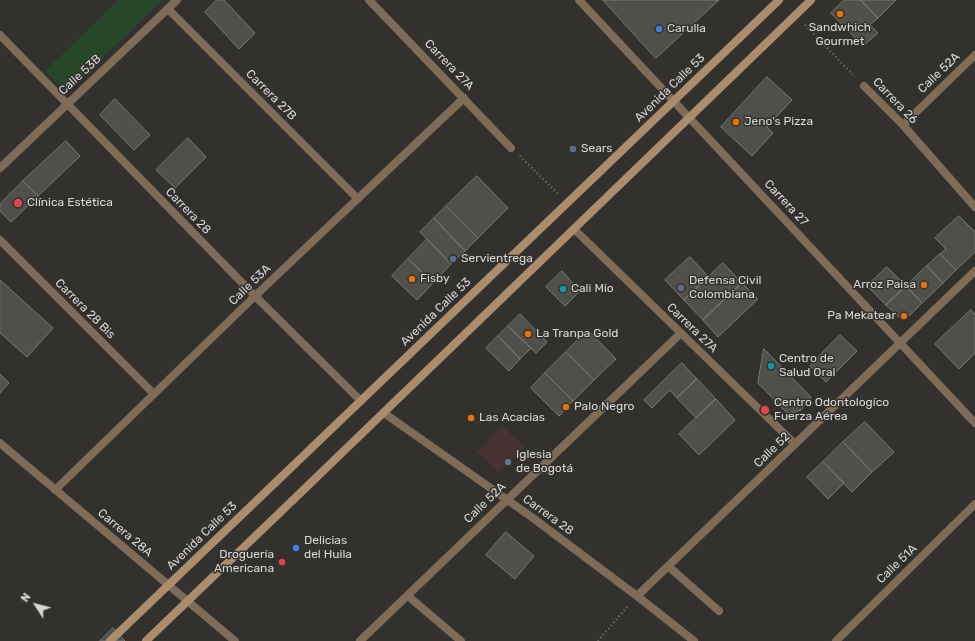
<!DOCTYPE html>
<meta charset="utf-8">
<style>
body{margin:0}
#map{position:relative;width:975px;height:641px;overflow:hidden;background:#32312e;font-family:Rubik,sans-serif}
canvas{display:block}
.north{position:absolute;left:16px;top:585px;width:40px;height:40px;-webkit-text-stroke:3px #32312e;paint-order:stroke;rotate:306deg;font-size:11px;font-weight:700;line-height:16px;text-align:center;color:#d8d7d5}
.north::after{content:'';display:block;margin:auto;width:14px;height:18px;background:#d8d7d5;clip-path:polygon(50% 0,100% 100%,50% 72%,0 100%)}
</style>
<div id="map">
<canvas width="975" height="641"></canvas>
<div class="north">N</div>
</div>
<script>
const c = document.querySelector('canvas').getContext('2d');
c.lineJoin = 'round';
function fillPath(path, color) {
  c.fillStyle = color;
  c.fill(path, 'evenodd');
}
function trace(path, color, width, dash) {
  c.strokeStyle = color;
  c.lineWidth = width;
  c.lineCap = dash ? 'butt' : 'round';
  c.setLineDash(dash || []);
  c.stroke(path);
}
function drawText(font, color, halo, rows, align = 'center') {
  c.font = font + ' Rubik,sans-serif';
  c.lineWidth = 3;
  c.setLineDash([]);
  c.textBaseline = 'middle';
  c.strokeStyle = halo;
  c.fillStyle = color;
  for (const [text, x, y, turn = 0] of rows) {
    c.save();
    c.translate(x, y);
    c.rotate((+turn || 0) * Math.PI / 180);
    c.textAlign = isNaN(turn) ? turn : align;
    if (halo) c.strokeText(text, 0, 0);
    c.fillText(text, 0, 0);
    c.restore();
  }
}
fillPath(new Path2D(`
 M502,426L524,447L499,473L477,452Z`), '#473232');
fillPath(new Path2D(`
 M119,0H162L67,93L45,71Z`), '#264728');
const building = new Path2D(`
 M217,0H224L255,33L239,49L205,12Z
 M603,0H719L656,58Z
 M844,0H861L878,18L870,25L878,33L863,46L831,13Z
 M861,0H896L878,18Z
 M767,77L792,100L767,127L773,133L752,156L721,127Z
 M115,99L150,135L134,150L100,115Z
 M188,138L206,157L175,188L156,170Z
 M66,141L80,156L38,196L23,181Z
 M477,176L508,208L478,238L446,206Z
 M23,181L38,196L11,222L0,211V204Z
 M446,206L478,238L465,251L434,218Z
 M959,216L975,232V252L956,270L940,254L946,249L935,238Z
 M434,218L465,251L451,264L420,232Z
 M427,239L451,264L433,283L408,259Z
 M940,254L956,270L943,283L927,266Z
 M690,257L709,277L684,300L665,280Z
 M408,259L433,283L417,300L392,276Z
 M723,263L742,283L703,320L684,300Z
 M927,266L943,283L922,303L906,286Z
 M887,267L906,286L886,305L867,286Z
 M562,271L580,291L565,306L546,287Z
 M0,280L53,328L27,357L0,333Z
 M742,283L758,299L718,337L703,320Z
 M906,286L922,303L906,319L902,320L886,305Z
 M971,310L975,314V353L959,369L935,344Z
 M520,314L547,342L536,353L508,326Z
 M508,326L531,348L520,359L498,336Z
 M588,330L616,359L594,380L566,352Z
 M840,335L857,351L826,382L810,366Z
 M498,336L520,359L509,371L486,348Z
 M764,349L811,397L801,410L788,414L758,383Z
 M566,352L594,380L573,401L545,373Z
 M682,363L697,379L677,398L670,390L652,408L644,400Z
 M545,373L573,401L559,416L531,388Z
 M0,374L9,383L0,393Z
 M697,379L716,399L696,418L677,398Z
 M716,399L735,420L699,455L679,434Z
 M865,422L894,452L872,472L843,442Z
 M843,442L872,472L852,492L823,462Z
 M823,462L844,483L828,499L807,477Z
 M506,532L534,556L515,579L486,555Z
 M113,628L125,641H100Z`);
fillPath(building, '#504f4b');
trace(building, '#7a7875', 1);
trace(new Path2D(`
 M805,25L855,77
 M520,156L558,194
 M598,641L628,606`), '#757471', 2.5, [1, 3]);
trace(new Path2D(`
 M668,566L719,611`), '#7f6c58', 8);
trace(new Path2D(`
 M369,0L511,148
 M579,0L975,423
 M168,9L358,199
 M864,86L903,125L975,207
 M903,125L975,55
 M574,229L795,444
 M0,240L154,394
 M0,443L235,641
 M55,490L255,296L464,98
 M408,596L461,641
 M360,641L680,334
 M836,641L975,504`), '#7f6c58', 8);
trace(new Path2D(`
 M0,35L255,296L361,401
 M0,168L177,0
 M384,413L533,518L637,596L694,641
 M637,596L975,271`), '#7f6c58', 8);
trace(new Path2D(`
 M275,483L779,0
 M293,500L811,0`), '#ab8c6d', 8);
trace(new Path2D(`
 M110,641L275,483
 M146,641L293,500`), '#ab8c6d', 8);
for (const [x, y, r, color] of [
 [840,14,4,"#e8710a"],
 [659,29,4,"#3f7fe0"],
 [736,122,4,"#e8710a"],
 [573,149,4,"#5c6f8a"],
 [18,203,5,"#e0444e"],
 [453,259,4,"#5c6f8a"],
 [412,279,4,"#e8710a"],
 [924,285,4,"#e8710a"],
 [681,288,4,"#5c6f8a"],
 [563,289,4,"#0f9aa8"],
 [904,316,4,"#e8710a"],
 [528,334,4,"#e8710a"],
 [771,366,4,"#0f9aa8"],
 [566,407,4,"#e8710a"],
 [765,410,5,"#e0444e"],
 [471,418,4,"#e8710a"],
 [508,462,4,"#6b7280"],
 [296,548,4,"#3f7fe0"],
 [282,562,4,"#e0444e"]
]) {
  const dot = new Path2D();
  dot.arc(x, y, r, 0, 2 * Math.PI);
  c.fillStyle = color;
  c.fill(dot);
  trace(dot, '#32312e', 1.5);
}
drawText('12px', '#d8d7d5', '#32312e', [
 ["Sandwhich",840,28,"center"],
 ["Gourmet",840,42,"center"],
 ["Carulla",667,29],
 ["Jeno's Pizza",744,122],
 ["Sears",581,149],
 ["Clínica Estética",27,203],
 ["Servientrega",461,259],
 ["Fisby",420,279],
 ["Defensa Civil",689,281],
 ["Colombiana",689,295],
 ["Arroz Paisa",916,285,"right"],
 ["Cali Mio",571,289],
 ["Pa Mekatear",896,316,"right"],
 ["La Tranpa Gold",536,334],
 ["Centro de",779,359],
 ["Salud Oral",779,373],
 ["Centro Odontologíco",774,403],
 ["Fuerza Aérea",774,417],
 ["Palo Negro",574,407],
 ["Las Acacias",479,418],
 ["Iglesia",516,455],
 ["de Bogotá",516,469],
 ["Delicias",304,541],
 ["del Huila",304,555],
 ["Droguería",274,555,"right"],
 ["Americana",274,569,"right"]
], 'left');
drawText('12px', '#d8d7d5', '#32312e', [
 ["Carrera 27A",449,65,46],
 ["Calle 52A",939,73,-44],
 ["Calle 53B",80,75,-43],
 ["Avenida Calle 53",670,88,-44],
 ["Carrera 27B",271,95,45],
 ["Carrera 26",895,101,46],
 ["Carrera 27",786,203,47],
 ["Carrera 28",188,211,46],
 ["Calle 53A",250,285,-44],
 ["Carrera 28 Bis",85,309,45],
 ["Avenida Calle 53",436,312,-44],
 ["Carrera 27A",692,328,44],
 ["Calle 52",772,450,-44],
 ["Calle 52A",485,503,-44],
 ["Carrera 28",548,515,36],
 ["Carrera 28A",125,533,40],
 ["Avenida Calle 53",202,536,-44],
 ["Calle 51A",897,564,-44]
]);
</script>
